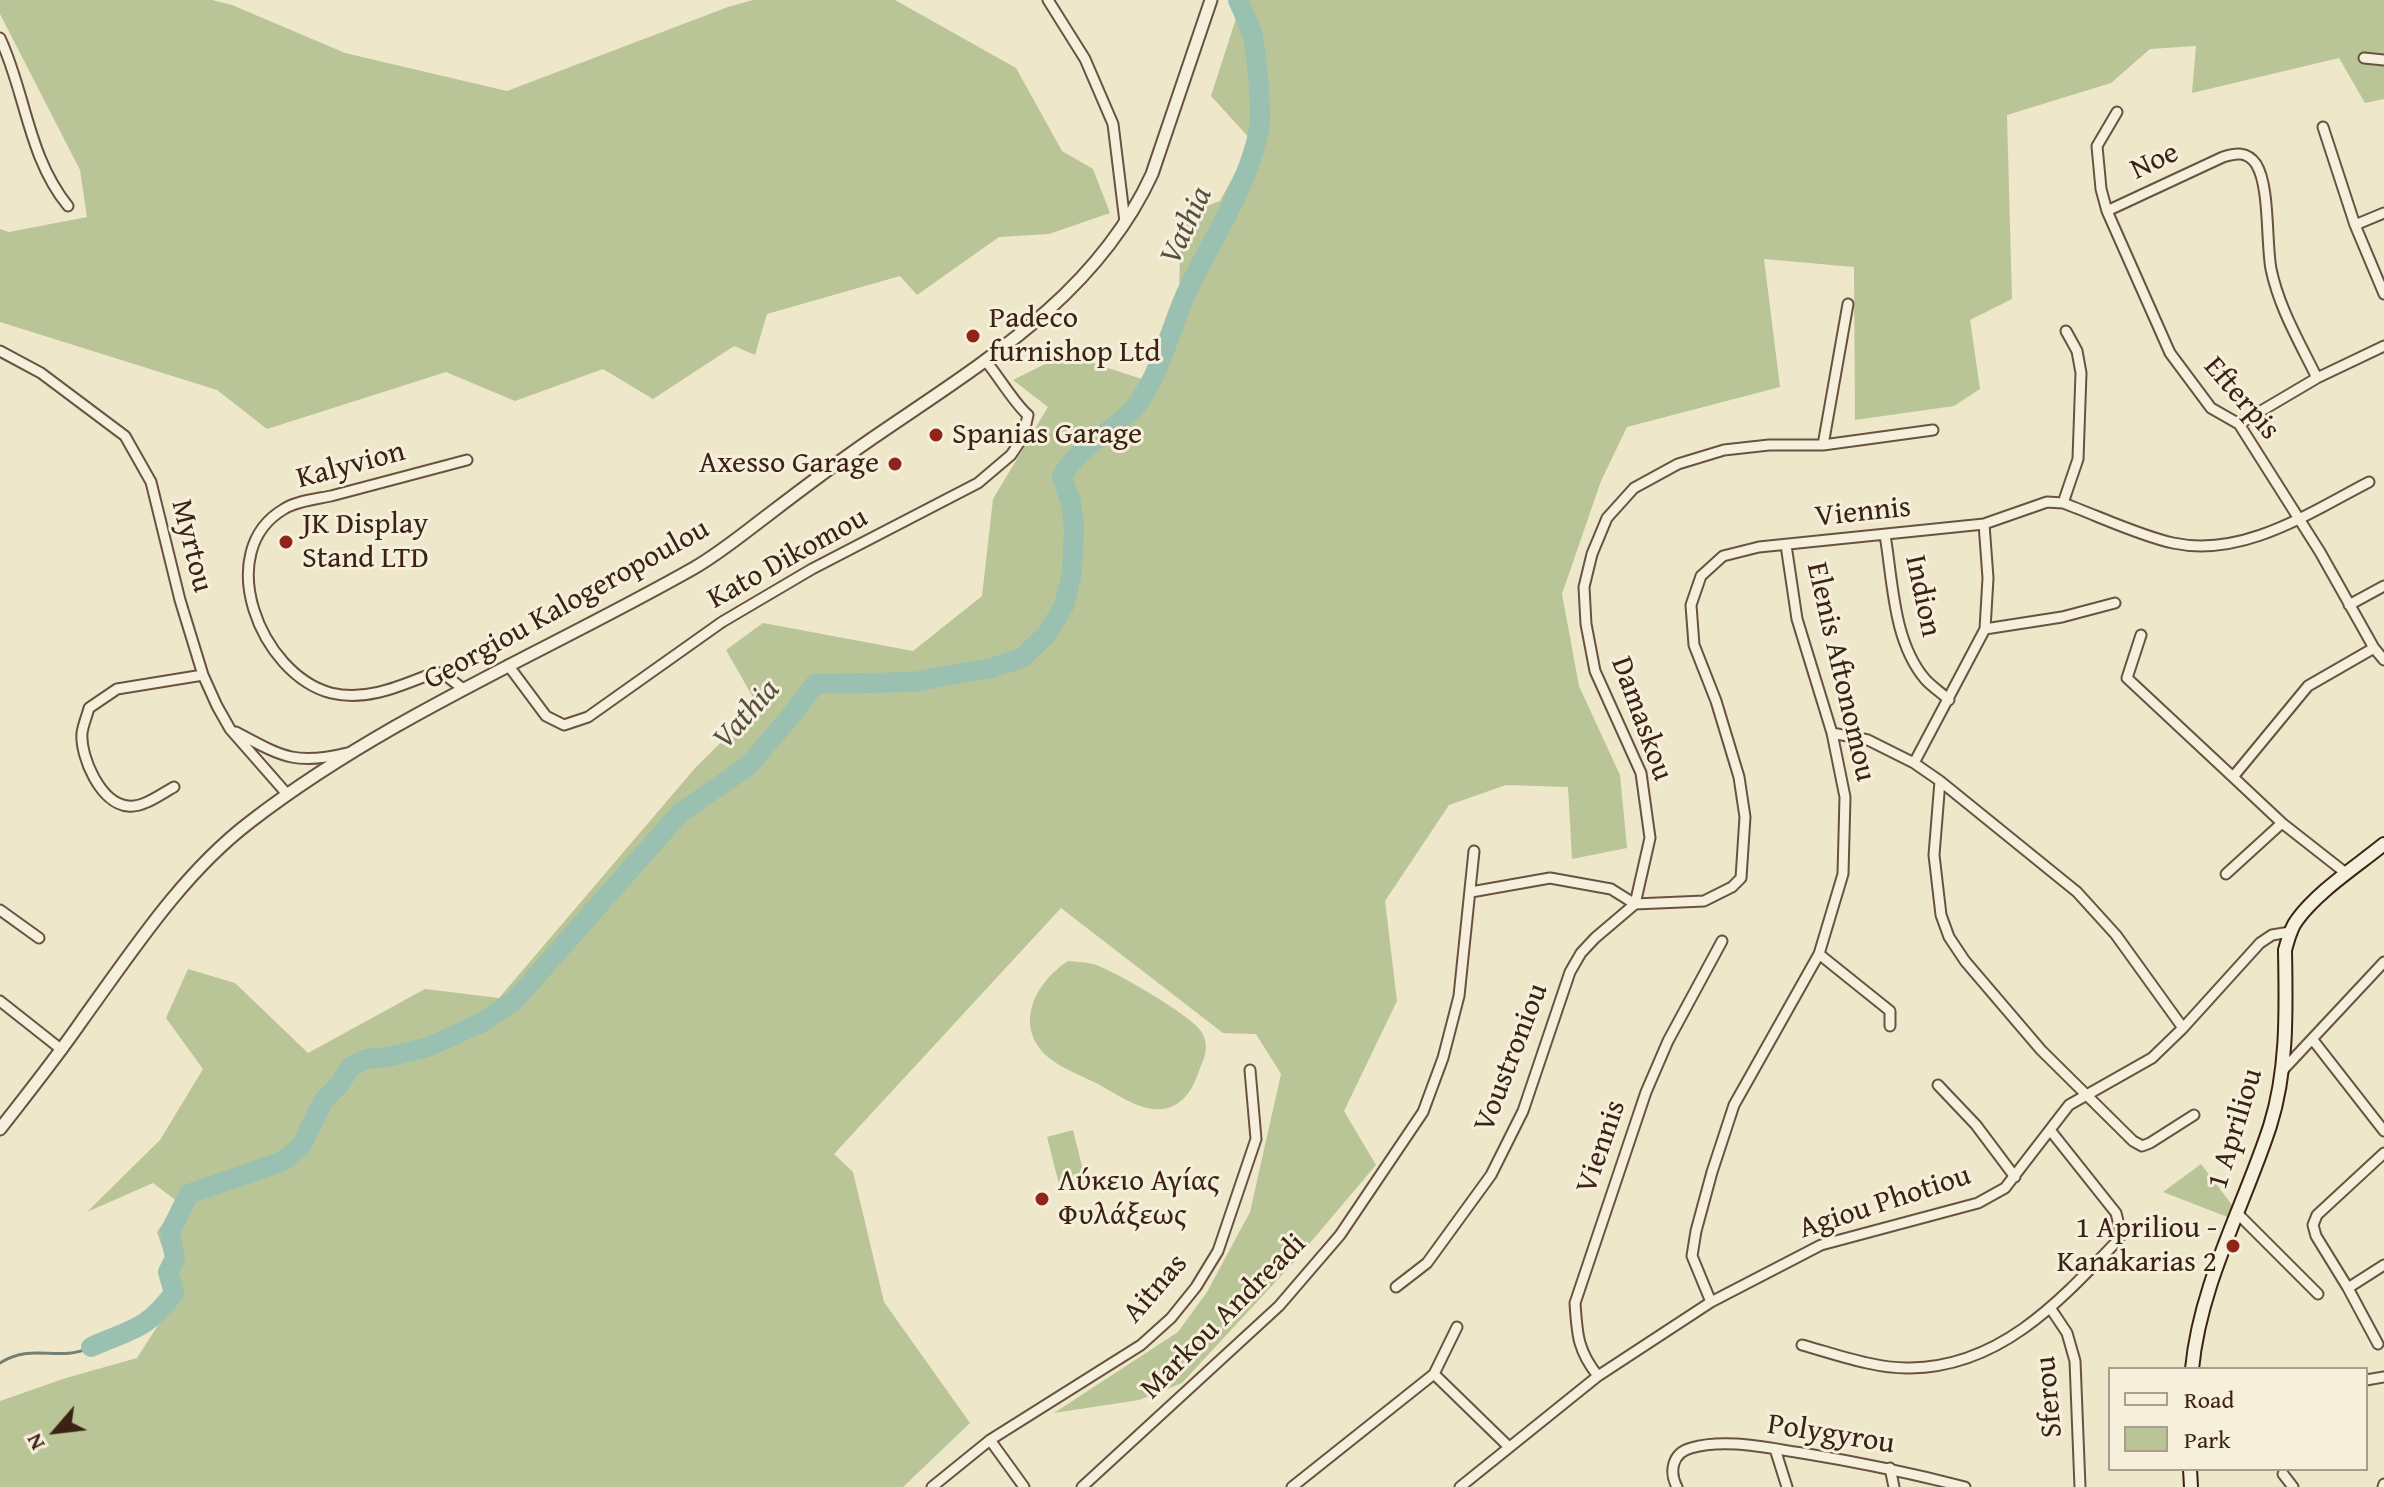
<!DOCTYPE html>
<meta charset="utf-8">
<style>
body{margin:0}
#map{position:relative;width:2384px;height:1487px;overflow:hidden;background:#efe7c9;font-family:"Gentium Book Plus",serif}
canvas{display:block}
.legend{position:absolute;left:2108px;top:1367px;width:260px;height:104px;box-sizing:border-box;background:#f5efdc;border:2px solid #ab9d8c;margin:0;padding:10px 14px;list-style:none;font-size:24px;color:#3c2213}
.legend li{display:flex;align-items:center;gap:16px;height:40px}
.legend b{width:40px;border:2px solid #ab9d8c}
.north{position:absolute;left:16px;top:1391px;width:80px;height:80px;-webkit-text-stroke:6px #f5efdc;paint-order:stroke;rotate:242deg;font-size:22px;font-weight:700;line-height:32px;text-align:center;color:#3c2213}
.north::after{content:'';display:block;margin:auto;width:28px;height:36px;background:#3c2213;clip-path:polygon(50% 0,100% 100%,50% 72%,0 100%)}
</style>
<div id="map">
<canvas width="2384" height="1487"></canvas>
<ul class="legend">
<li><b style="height:10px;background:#f5efdc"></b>Road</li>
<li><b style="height:22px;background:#b9c596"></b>Park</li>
</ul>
<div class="north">N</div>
</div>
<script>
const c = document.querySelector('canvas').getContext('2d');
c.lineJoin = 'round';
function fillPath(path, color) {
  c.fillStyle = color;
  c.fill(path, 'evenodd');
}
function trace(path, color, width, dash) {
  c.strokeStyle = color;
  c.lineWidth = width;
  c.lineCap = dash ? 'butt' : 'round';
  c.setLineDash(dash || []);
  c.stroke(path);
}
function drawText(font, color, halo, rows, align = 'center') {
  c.font = font + ' "Gentium Book Plus",serif';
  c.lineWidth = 6;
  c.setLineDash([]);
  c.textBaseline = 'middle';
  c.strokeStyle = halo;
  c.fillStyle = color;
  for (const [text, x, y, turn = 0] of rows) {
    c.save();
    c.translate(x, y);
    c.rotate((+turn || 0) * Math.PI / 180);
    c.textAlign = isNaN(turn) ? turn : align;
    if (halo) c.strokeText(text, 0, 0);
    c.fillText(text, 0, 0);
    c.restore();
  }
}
fillPath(new Path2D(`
 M0,0H212L232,5L345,53L507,91L728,7L753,0H895L1016,68L1062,151L1093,169L1110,213L1049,234L999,237L917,295L900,276L767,314L755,355L734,346L653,399L603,369L515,401L446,372L267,429L217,390L0,322V229L9,232L87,217L80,170L0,14Z
 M1242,0H2384V99L2365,103L2339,58L2192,93L2196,46L2150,49L2111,83L2007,115L2012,299L1970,320L1980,389L1954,406L1855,420L1854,267L1764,259L1780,387L1627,427L1601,481L1562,594L1579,686L1620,775L1627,848L1572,859L1568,787L1506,785L1449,805L1385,901L1397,1001L1344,1111L1376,1165L1293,1263L1182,1383L1139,1400L1054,1413L1178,1332L1207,1292L1250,1212L1281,1074L1256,1034L1223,1033L1061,908L834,1154L853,1172L884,1302L970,1423L903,1487H0V1401L66,1378L137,1358L178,1294L157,1232L178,1202L153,1183L87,1212L160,1140L203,1069L166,1018L188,969L235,983L308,1053L425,989L499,998L696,767L758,706L726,650L763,623L913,651L982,596L993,499L1048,407L1013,380L1065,354L1151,382L1178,337L1181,216L1220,201L1252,141L1211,96Z
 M1068,961C1076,962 1085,962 1093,964C1110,968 1192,1016 1201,1031C1210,1045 1205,1057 1199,1071C1194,1085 1188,1098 1175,1105C1149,1119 1119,1095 1096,1083C1082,1076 1066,1070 1053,1061C1011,1030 1033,984 1068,961Z
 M1073,1130L1086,1182L1060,1188L1047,1137Z
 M2201,1164L2235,1209L2230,1218L2163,1192Z`), '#b9c596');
trace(new Path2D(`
 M0,1363C32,1342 59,1363 91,1347`), '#748172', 3);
trace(new Path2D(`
 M91,1347C133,1328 144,1332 174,1293L168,1272L175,1258L170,1232L189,1194L283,1161L301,1146L323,1101L340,1084L350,1067L367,1059L388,1057L428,1047L481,1023L515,1000L680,813L748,766L790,717L815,684L913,682L991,668L1022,658L1046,635L1064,606L1072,572L1074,528L1071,503L1062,477C1080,442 1116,433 1139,402C1161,370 1170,331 1185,296C1210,242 1247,189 1259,130C1262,113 1257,51 1252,34C1248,22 1243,11 1238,0`), '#9ac0b2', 20);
const minor = new Path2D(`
 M1048,0L1085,59L1113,124L1125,222
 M0,38C26,94 28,157 68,206
 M2364,58L2384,60
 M2117,112L2097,146L2101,189L2107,211L2170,353L2211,408L2239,424L2320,552L2374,648L2384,660
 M2323,127L2355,225L2384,294
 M2107,211L2223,157C2236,153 2247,151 2256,164C2270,186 2266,242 2271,269C2279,308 2300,343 2317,378
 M2355,225L2384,213
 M0,351L41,373L125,436L151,482L180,600L203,675L217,706L230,729L287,794
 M2239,424L2317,378L2384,346
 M1823,445L1848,304
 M2063,503L2078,459L2081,373L2077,351L2066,331
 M1885,535C1893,582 1893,641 1925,679C1932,687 1942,693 1949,700
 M2349,605L2384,586
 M1985,629L2062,617L2115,603
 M2141,635L2127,678L2233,777L2308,686L2374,648
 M508,665L546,716L564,725L588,717L722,622L812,569L978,483L1011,455L1023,437L1028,415C1016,406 997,374 985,360
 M462,688L445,675L436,672C402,685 368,702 331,693C260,674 212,551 284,509C296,501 316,499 331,496C376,484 422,472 467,460
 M236,732C281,756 295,766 347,753
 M1832,733L1868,740L1914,763L1940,781L2077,892L2116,935L2183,1028
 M1914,763L1985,629L1988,578L1984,524
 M2233,777L2282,823
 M1940,781L1934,855L1941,915L1949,937L1965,961L2041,1050L2133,1141L2142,1146L2150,1143L2194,1115
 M174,787C161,794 143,808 128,806C101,804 80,757 82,733C83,725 87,716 89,708L117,689L203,675
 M2226,874L2282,823L2347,874
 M1471,892L1550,878L1611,889L1635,904
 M1635,904L1650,838L1641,773L1595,671L1586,624L1584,587L1592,554L1607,518L1634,488L1678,464L1724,450L1769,445H1823L1933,430
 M0,910L39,938
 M1819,954L1890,1011V1026
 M0,1001L62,1050
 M2313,1040L2384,1131
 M2283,1070L2384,962
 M1938,1085L1976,1125L2015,1177
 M2237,1213L2318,1294
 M1396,1287L1427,1263L1491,1175L1523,1111L1570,972L1581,953L1595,938L1635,904L1704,901L1732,887L1741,878L1745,817L1739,777L1716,701L1694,645L1691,605L1701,576L1723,556L1759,547L1984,524L2047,502L2063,503C2096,515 2140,536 2173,543C2243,558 2309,513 2369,482
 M2348,1288L2384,1265
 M1711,1302L1692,1256L1696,1231L1712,1172L1734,1105L1819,954L1843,874L1845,797L1832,733L1797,619L1786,545
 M2051,1309L2067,1333L2075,1361L2080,1487
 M2378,1344L2348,1288L2316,1236L2313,1225L2317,1215L2384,1153
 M1802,1345C1835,1354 1876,1369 1910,1368C2001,1367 2061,1300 2119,1239L2120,1229L2116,1213L2050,1130
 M1434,1374L1457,1327
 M1598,1376C1578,1351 1577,1335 1575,1303L1646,1092L1668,1041L1722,941
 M2366,1380L2384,1377
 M990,1440L1024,1487
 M1775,1449L1787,1487
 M1890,1468L1894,1487
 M2283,1474L2293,1487
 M932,1487L990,1440L1141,1345L1171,1318L1196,1287L1218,1251L1256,1139L1250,1070
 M1082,1487L1279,1306L1340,1235L1423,1112L1443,1058L1459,996L1474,851
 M1292,1487L1434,1374L1509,1447
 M1460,1487L1598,1376L1711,1302L1821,1245L1978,1203L2005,1188L2069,1105L2152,1058L2183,1028L2260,943L2272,935L2290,932
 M1677,1487C1669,1472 1672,1453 1691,1448C1725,1438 1767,1448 1802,1453C1857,1462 1911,1473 1965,1487
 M2383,1487L2384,1484`);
const tertiary = new Path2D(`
 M0,1129C28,1093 57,1057 83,1019C133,950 182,874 250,822C386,717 546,652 694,568C720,553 744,533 768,515C807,485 846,456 886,429C989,359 1098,292 1152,174L1211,0`);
const secondary = new Path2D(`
 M2192,1369C2200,1284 2244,1206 2270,1126C2288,1069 2286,1009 2285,950C2288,940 2290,929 2297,920C2317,892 2357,866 2384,844
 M2190,1469L2191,1487`);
trace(minor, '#695340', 13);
trace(tertiary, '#695340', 15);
trace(secondary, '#3c2213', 16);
trace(minor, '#f5efdc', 9);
trace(tertiary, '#f5efdc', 11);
trace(secondary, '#f5efdc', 12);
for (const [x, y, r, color] of [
 [973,336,8,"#8f2418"],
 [936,435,8,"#8f2418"],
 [895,464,8,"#8f2418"],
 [286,542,8,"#8f2418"],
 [1042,1199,8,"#8f2418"],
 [2233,1246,8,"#8f2418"]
]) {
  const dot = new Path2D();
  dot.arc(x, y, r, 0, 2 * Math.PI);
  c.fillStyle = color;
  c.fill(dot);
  trace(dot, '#f5efdc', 3);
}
drawText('30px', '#3c2213', '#f5efdc', [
 ["Noe",2155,162,-25],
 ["Efterpis",2241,399,49],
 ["Kalyvion",351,466,-15],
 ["Viennis",1863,513,-6],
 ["Myrtou",191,546,76],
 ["Kato Dikomou",788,559,-29],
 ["Indion",1922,596,78],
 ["Georgiou Kalogeropoulou",567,605,-29],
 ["Elenis Aftonomou",1840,672,77],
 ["Damaskou",1641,719,70],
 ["Voustroniou",1512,1058,-69],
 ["1 Apriliou",2236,1129,-73],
 ["Viennis",1602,1147,-71],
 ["Agiou Photiou",1885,1203,-18],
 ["Aitnas",1156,1289,-49],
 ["Markou Andreadi",1224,1317,-45],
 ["Sferou",2050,1397,-95],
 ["Polygyrou",1831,1435,9]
]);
drawText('30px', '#3c2213', '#f5efdc', [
 ["Padeco",989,319],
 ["furnishop Ltd",989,353],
 ["Spanias Garage",952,435],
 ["Axesso Garage",879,464,"right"],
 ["JK Display",302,525],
 ["Stand LTD",302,559],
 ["Λύκειο Αγίας",1058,1182],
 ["Φυλάξεως",1058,1216],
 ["1 Apriliou -",2217,1229,"right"],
 ["Kanakarias 2",2217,1263,"right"]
], 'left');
drawText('italic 32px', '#585143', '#f5efdc', [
 ["Vathia",1187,226,-65],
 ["Vathia",747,715,-48]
]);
</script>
